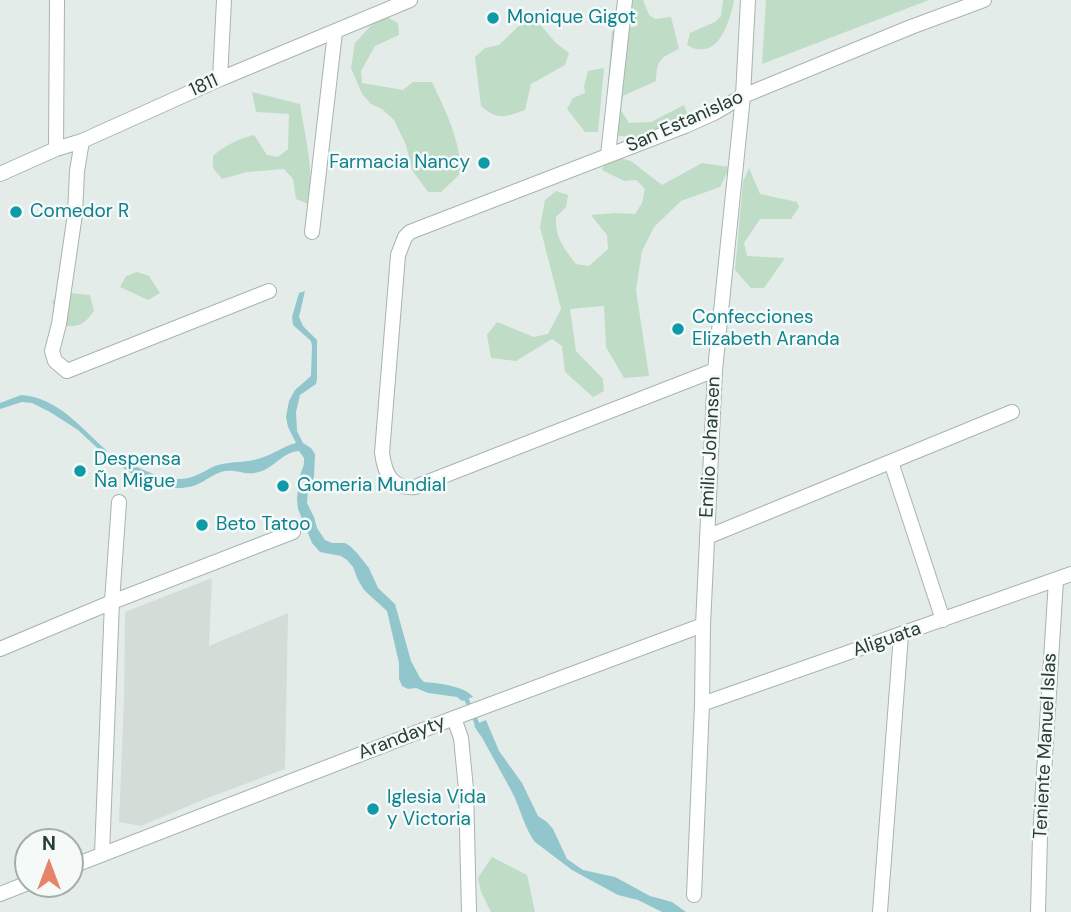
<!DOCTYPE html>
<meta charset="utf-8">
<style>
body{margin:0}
#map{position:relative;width:1071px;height:912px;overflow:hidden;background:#e4ece9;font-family:"DM Sans",sans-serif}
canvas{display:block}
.north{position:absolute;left:14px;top:828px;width:70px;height:70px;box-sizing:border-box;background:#f5f9f7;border:2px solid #a2aea9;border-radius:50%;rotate:0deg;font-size:19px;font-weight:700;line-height:28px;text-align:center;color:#253d35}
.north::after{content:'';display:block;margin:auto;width:24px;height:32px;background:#e68368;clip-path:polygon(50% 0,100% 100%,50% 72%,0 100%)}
</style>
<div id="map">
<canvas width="1071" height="912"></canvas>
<div class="north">N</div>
</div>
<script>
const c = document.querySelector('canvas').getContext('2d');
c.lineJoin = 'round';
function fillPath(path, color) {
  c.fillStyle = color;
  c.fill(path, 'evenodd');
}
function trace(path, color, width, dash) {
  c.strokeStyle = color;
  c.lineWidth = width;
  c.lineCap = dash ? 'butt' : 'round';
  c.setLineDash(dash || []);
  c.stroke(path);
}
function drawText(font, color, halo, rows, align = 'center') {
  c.font = font + ' "DM Sans",sans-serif';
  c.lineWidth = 5;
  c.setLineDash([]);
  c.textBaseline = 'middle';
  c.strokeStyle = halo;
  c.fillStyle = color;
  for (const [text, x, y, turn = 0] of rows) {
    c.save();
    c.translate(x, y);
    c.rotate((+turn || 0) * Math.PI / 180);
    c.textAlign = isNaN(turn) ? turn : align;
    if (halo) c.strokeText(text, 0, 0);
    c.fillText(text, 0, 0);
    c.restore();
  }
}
fillPath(new Path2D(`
 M212,578L209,646L288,613L285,769L205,799L141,826L119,822L124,698L125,612Z`), '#d3dcd7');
fillPath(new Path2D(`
 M629,0H643L649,15L655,19L671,17L679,49C660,58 657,59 656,81L623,96L621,110L629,123L651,122L684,105L688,116L673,129L646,137L619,136L611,126L607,97L612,31L637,26Z
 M723,0H734C731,17 721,54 697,49C693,49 690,46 687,45L690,33L715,22L721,16Z
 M766,0H929L762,64Z
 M531,14L556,43L569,53L565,65L531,84L525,110C505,117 498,121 481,106L475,57L485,48L499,45Z
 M387,17L398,23L399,35L375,46L361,71L362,83L403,90L413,82H432C446,112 460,139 461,173L441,192H428L412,170L406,145L394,120L382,109L371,104L362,94L351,68L355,43L375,21Z
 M604,68L598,132H585L567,109L573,98L585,93L584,86L588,71Z
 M252,92L300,104C305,137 315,171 308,204L296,199L293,179L284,169L247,172L222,179L213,168V156C227,144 236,140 254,135L267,155L278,157L288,149L289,114L256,112Z
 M608,155L631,161L662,185L702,163L730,167L720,187L681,201L654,227L642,251L636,290L649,376L624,378L606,347L604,306L570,309L576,351L603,379L604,391L593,397L565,372L562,346L552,339L516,361L491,358L487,335L497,322L534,337L548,334L561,309L540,227L545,200L556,191L568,195L566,207L556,217C555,238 564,248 576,264L589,266L608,249L607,235L591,215L615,213L635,214L642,203L645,189L636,180L624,181L602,170Z
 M749,168L760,194L797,202L799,207L791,219H760L744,243L747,256L785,258L764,288H751L735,270L743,182Z
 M137,272L149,276L160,293L148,300L120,287L126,276Z
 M60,292L90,295L94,311C85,323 81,327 65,326L52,302Z
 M492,857L527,875L535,912H491L481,892L478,878Z`), '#bfdcc6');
fillPath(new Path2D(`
 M305,291L299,317L303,326L317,340V379L316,384L300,395L296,412L297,431L303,443L311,448L315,454L314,477L308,491L307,503L314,517L317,528L325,540L332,543H345L350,546L357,553L369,568L378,588L395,604L411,661L420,678L424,682C438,683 465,686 473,697L462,701L457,697L428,693L416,688L408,689L402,686L399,679V663L387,611L364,590L358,580L353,567L347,560L341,556L320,552L312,543L298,509L297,499L299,478L304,464V458L299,451C285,451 275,466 262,471C245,477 240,469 225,471C214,473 206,481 196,485C168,495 138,479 116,463V456C137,467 164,483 188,478C199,476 208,468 218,465C233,461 247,463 261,458C274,454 284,446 296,443L288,427L286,417L289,401L295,390L311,376L312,346L311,341L293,325L292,317L299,293Z
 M21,395C59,398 81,428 107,451V457L78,430L50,412L32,403L22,402L0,409V403Z
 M486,720L499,751L522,783L538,816L547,822L553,829L567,859L583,870L615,877L650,896L672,902L686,912H662L638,900L618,895L572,870L535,842C525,830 520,807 512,792C503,776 494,759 485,743C482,736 477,732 474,725Z`), '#91c6cd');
trace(new Path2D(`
 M465,696L478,726`), '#91c6cd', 4.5);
const minor = new Path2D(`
 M220,79L224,0
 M82,141L77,171L75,214L59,324L52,351L55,361L67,371L269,291
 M56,149L57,0
 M608,155L625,0
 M0,174L56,149L82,141L220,79L410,0
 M312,232L335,32
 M715,370L415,487C391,489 385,474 382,453L398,255L405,237L410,232L685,126L714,113L743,96L911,27L984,0
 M891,462L943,620
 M707,537L1012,412
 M0,649L112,602L293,532
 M702,704L1071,574
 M454,718L461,738L466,789L469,912
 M102,854L112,602L119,502
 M70,867L454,718L703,625
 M0,894L28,883
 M694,895L702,704L703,625L715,370L743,96L748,0
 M880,912L901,635
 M1038,912L1040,837L1056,580`);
trace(minor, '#a7b4af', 16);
trace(minor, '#fff', 14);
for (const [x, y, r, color] of [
 [493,18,7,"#0f9aa8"],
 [484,163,7,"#0f9aa8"],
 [16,212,7,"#0f9aa8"],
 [678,329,7,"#0f9aa8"],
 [80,471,7,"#0f9aa8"],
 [283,486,7,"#0f9aa8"],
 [202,525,7,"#0f9aa8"],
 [373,809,7,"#0f9aa8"]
]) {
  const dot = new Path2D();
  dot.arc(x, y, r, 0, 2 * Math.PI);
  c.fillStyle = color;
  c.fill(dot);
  trace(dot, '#f5f9f7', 2.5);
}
drawText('19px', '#0d838f', '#f5f9f7', [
 ["Monique Gigot",507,18],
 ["Farmacia Nancy",470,163,"right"],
 ["Comedor R",30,212],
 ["Confecciones",692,318],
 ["Elizabeth Aranda",692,340],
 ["Despensa",94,460],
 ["Ña Migue",94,482],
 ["Gomeria Mundial",297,486],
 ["Beto Tatoo",216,525],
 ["Iglesia Vida",387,798],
 ["y Victoria",387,820]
], 'left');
drawText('19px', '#253d35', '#f5f9f7', [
 ["1811",204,86,-24],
 ["San Estanislao",685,122,-24],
 ["Emilio Johansen",711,447,-87],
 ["Aliguata",887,640,-19],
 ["Arandayty",402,738,-21],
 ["Teniente Manuel Islas",1046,746,-87]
]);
</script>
